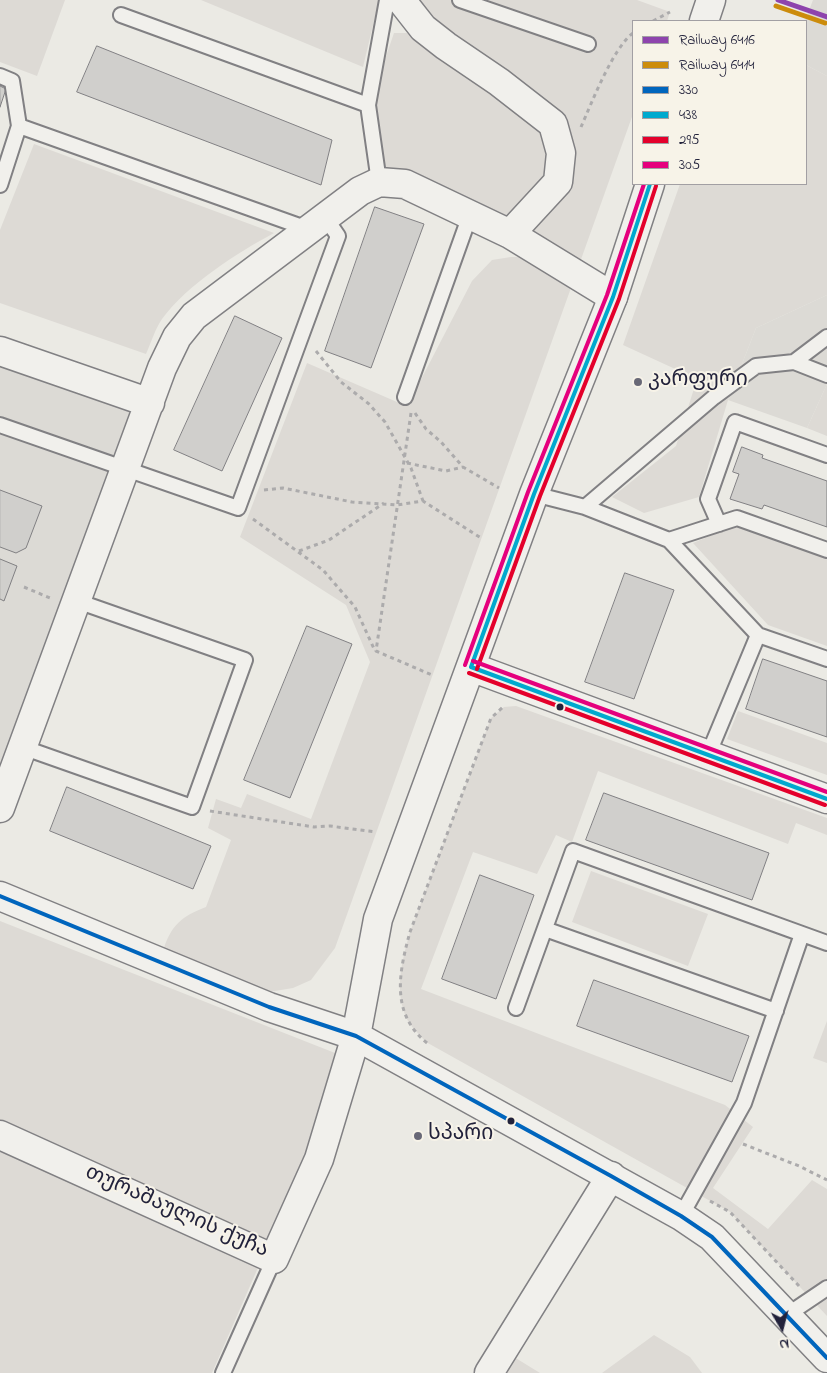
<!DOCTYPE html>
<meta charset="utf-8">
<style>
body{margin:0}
#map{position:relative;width:827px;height:1373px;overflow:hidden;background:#ebeae4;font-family:"Indie Flower",sans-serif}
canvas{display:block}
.legend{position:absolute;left:632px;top:20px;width:175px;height:165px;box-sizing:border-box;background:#f7f3e8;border:1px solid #a29fa3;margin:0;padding:6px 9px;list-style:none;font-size:15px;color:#22223b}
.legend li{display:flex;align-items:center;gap:10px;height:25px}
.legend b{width:25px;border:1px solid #a29fa3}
.north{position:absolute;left:757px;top:1303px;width:50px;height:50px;-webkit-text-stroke:4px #f7f3e8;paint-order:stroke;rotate:172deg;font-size:14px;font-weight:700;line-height:20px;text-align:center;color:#22223b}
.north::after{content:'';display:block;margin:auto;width:18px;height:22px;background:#22223b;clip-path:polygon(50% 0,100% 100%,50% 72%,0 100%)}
</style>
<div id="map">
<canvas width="827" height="1373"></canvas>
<ul class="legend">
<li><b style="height:6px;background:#8e44ad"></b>Railway 6416</li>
<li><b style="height:6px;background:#cc8c0c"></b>Railway 6414</li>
<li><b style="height:6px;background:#0065bd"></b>330</li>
<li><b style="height:6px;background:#00a9ce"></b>438</li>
<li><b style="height:6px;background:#e4002b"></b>295</li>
<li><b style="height:6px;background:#e5007d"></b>305</li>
</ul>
<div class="north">N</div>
</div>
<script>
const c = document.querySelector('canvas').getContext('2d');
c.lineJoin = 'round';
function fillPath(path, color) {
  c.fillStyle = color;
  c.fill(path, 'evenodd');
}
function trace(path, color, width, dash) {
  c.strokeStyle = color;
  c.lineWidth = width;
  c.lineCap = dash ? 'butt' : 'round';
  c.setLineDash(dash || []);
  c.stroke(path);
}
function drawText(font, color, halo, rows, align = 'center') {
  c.font = font + ' "Indie Flower","Noto Sans Georgian",sans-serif';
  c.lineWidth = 4;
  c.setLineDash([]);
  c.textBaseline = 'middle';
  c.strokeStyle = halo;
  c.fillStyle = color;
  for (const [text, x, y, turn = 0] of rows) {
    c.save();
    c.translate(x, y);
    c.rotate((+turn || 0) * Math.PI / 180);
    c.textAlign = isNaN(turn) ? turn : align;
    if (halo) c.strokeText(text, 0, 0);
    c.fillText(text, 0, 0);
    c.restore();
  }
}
fillPath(new Path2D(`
 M813,0H827V76L806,65L805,21Z
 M827,295V384L807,428L728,400L756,328Z
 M0,361L135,410L0,765Z`), '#dcdad5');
fillPath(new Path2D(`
 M0,0H65L37,76L0,62Z
 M201,0H379L363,67Z
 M413,0H637L670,12L667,21H633V114L579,265L526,230L567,153L427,20Z
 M394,33H407L545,131L549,169L539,194L511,223L386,169L374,108L380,74Z
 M806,65L827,76V295L756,328L728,400L699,497L644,513L612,497L676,446L697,379L623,345L680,184H806Z
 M34,144L274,233C237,253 188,284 162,319C155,329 151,343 146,354L0,303V230Z
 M511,257H522L572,285L335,948L311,980L293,988L269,992L163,951C171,925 182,916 206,907L231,840L208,828L216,799L241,808L247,794L311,819L370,662L346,605L240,537L307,363L397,402L414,393L472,281L492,260Z
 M827,384V436L807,428Z
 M737,525L827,557V646L768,625L693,543Z
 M516,706L827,818V835L796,823L788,844L598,771L572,842L556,835L537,874L473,852L421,989L725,1105L753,1127L713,1188L768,1229L812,1180L827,1189V1316L730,1212L426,1042C420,1035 412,1028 408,1021C393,992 402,961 410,932L491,718L504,707Z
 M738,711L827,743V775L727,739Z
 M591,871L708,914L688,966L572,922Z
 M0,921L335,1053L339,1074L276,1232L264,1239L0,1122Z
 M827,1021V1063L813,1058Z
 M0,1144L260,1263L212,1373H0Z
 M654,1335L690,1357L702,1373H602Z
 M514,1357L540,1373H504Z`), '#dddad5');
const building = new Path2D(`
 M97,46L332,140L321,185L77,92Z
 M0,86L6,89L0,107Z
 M375,207L424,224L371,368L325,351Z
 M235,316L282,338L222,471L174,450Z
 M742,447L763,455L762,458L827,481V527L764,505L762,509L730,499L739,474L733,472Z
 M0,490L42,506L26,548L16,553L0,547Z
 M0,559L17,566L4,601L0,599Z
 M625,573L674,590L634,699L585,682Z
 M307,626L352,644L290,798L244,780Z
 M763,659L827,681V737L746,709Z
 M67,787L211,846L193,889L50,831Z
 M604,793L769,853L752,900L586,840Z
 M480,875L534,895L496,999L442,979Z
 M594,980L749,1036L732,1082L577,1026Z`);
fillPath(building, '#d0cfcc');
trace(building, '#818083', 1);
const lane = new Path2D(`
 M460,0L588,44
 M121,15L368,105L379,182
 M0,76L12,81L19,126
 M368,105L387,0
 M0,185L19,126L308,229
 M794,362L827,337
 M405,397L470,215
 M0,425L238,508L338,236L325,217
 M534,494L585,507L714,397L756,366L794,362L827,375
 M585,507L669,540L737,518L827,550
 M719,524L708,499L735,422L827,455
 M669,540L758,635
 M22,747L192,807L245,660L77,601
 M708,755L758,635L827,659
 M545,929L776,1011
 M516,1008L573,851L827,943
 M681,1216L744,1103L802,934
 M787,1315L827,1288
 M223,1373L274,1259`);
const street = new Path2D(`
 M401,0L423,28L446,46L499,82L553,124L561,153L558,182L510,234
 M0,351L150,403
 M0,808L162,368L177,337L194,316L360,191L379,182L405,184L510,234L613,297
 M0,896L269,1007L356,1036L319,1159L274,1259L0,1135
 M489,1373L611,1176`);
const secondary = new Path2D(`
 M704,21L711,0
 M650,184L613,297L534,494L378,919L356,1036L681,1216L712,1237L827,1358
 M471,667L827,799`);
trace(lane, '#818083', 18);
trace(street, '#818083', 31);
trace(secondary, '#818083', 31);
trace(new Path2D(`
 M653,21L670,12
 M581,127C592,102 613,48 633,33
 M316,351L341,382L369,404L385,422L411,468L423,501
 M411,413L376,651L432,675
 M415,413L426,429L441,442L463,467L499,488
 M407,463L446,471L463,467
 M264,490L283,488L352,502L397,505L423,501L481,538
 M253,519L323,570L355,607L375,651
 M299,551L329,540L384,503
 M24,587L50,598
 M210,811L314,827L330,826L376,832
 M427,1043C390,1013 399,972 410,932L491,718L503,707
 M743,1144L799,1166L827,1180
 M710,1201L730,1212L799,1286`), '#acabac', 3, [4, 4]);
trace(lane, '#f1f0ec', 14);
trace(street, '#f1f0ec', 28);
trace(secondary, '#f1f0ec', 28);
trace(new Path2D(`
 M0,896L269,1007L356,1036L611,1176L681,1216L712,1237L827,1358`), '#0065bd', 4);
trace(new Path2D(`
 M471,667L534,494L613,297L650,184
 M471,667L827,799`), '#00a9ce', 4);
trace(new Path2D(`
 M477,669L540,496L619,299L656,186
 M469,673L825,805`), '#e4002b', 4);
trace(new Path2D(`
 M473,661L827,792
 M465,665L528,492L607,295L644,184`), '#e5007d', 4);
trace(new Path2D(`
 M778,0L827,17`), '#8e44ad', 5);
trace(new Path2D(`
 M776,6L825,23`), '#cc8c0c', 5);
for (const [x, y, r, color] of [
 [638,382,5,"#686876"],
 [560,707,4.5,"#22223b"],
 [511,1121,4.5,"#22223b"],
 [418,1136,5,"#686876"]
]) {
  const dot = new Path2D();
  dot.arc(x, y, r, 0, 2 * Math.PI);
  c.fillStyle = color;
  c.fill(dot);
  trace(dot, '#f7f3e8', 2);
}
drawText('21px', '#22223b', '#f7f3e8', [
 ["კარფური",648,382],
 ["სპარი",428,1136]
], 'left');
drawText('21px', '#22223b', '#f7f3e8', [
 ["თურაშაულის ქუჩა",176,1213,24]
]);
</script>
